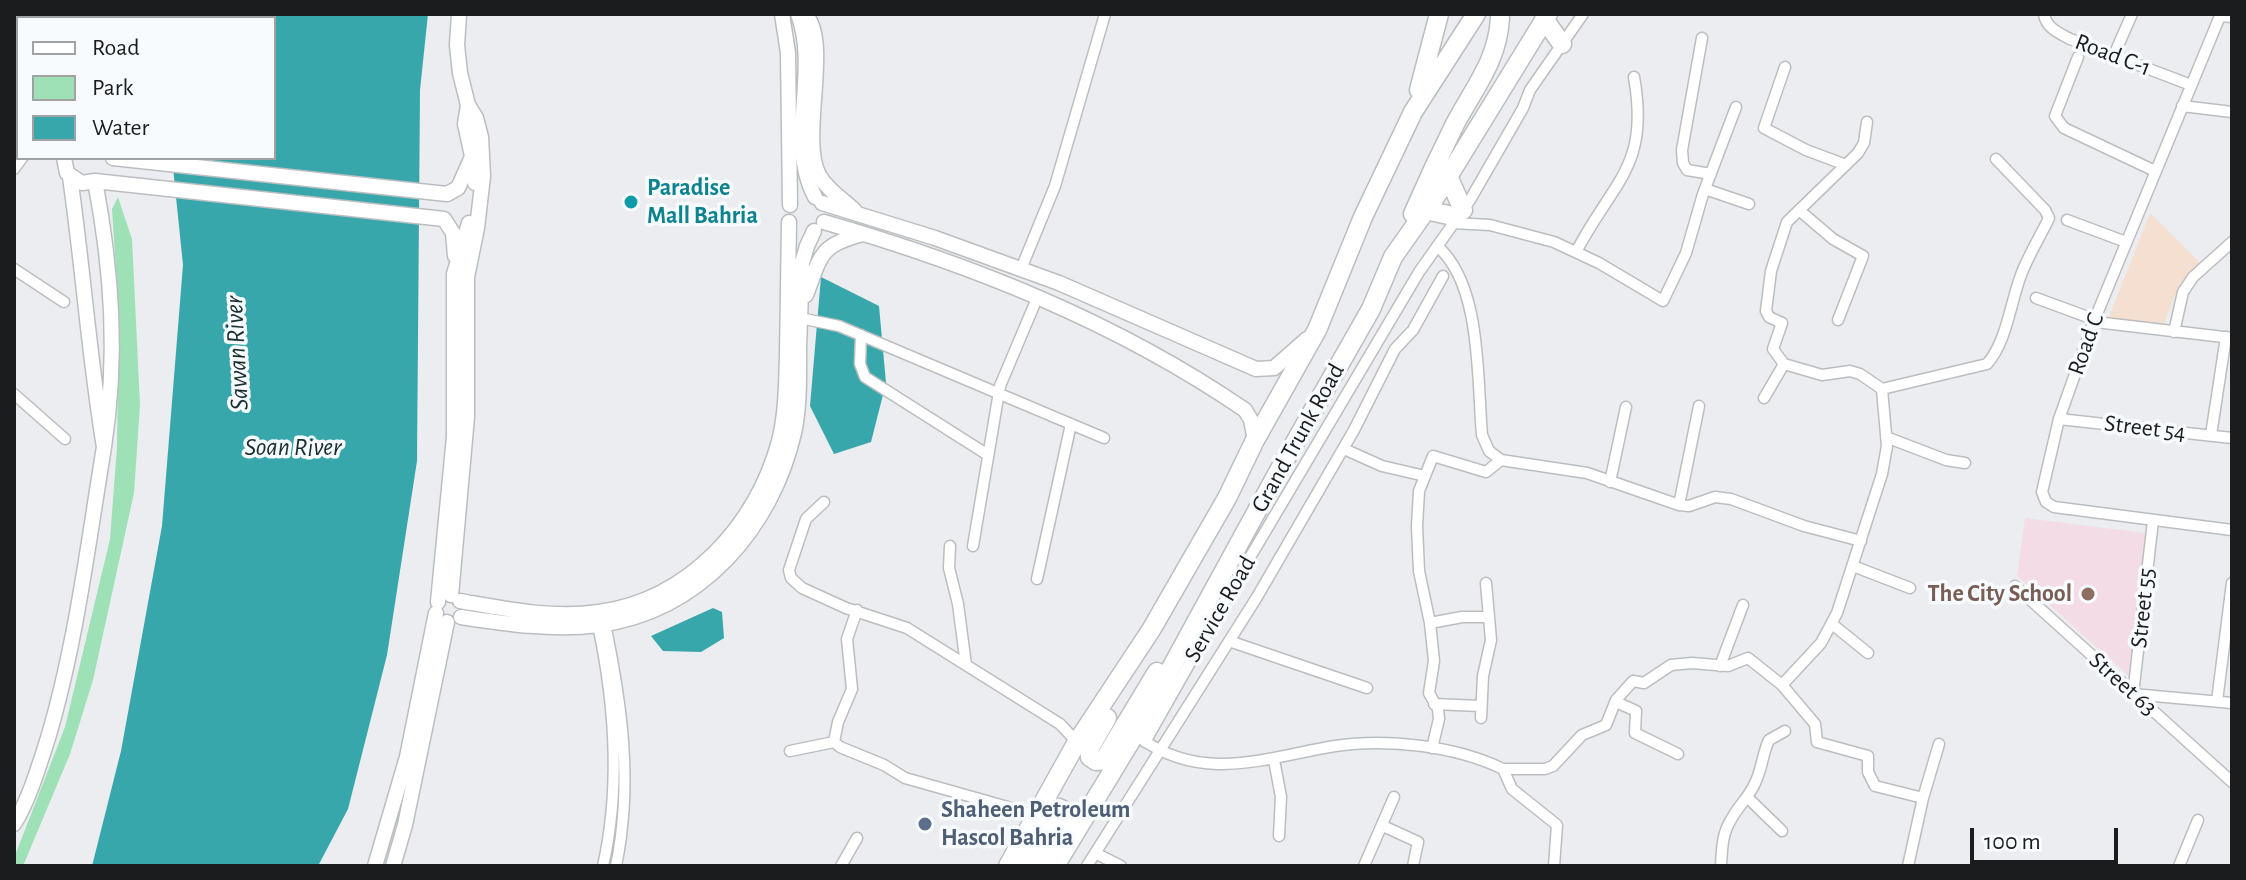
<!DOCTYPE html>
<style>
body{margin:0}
#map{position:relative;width:2246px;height:880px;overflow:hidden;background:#ebedf0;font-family:"Alegreya Sans",sans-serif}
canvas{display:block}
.frame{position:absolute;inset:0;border:16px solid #1b1c1d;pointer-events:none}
.legend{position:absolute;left:16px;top:16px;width:260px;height:144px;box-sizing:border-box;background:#f8fbfd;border:2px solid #a0a2a3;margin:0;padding:10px 14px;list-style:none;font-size:24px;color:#1b1c1d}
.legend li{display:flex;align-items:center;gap:16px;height:40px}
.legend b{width:40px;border:2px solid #a0a2a3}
.scale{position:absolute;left:1970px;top:828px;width:148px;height:36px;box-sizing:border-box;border:4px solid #1b1c1d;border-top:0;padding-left:10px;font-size:24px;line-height:28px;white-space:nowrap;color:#1b1c1d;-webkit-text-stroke:6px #f8fbfd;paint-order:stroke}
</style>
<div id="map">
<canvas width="2246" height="880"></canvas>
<div class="frame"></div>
<ul class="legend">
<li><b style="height:10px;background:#fff"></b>Road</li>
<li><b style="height:22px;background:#9ee1b7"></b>Park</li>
<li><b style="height:22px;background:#37a7ab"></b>Water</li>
</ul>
<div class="scale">100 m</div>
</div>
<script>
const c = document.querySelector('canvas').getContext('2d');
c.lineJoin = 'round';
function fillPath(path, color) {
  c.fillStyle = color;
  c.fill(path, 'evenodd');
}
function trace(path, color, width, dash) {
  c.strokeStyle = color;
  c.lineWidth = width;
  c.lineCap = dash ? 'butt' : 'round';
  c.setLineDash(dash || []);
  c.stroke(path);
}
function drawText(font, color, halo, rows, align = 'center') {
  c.font = font + ' "Alegreya Sans",sans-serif';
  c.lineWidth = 7;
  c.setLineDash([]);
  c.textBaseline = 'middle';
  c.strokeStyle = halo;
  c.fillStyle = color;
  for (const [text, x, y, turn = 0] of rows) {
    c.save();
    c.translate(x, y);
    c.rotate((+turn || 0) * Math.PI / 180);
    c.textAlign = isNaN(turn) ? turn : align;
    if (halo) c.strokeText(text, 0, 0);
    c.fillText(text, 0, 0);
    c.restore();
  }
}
fillPath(new Path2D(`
 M2150,213L2200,263L2176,293L2164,324L2108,319Z`), '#f4dfd1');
fillPath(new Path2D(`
 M2025,518L2145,533L2129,676L2017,576Z`), '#f4dce6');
fillPath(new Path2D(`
 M118,197L132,239L140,405L134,493L93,680L70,754L23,866H14V858L65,727L110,539L117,447L119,316L112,209Z`), '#9ee1b7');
fillPath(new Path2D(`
 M172,14H428L420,90L417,461L387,655L348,809L318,866H92L121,751L162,526L183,265L172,158H274V18H172Z
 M821,277L879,306L886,383L871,442L834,454L810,406Z
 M713,608L722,612L724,638L701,652L663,651L651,636Z`), '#37a7ab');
const street = new Path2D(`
 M2044,14C2046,28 2059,33 2070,39L2191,85
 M2232,17L2220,16L2094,321L2059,419L2042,492L2046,502L2054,507L2232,530
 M1702,38L1682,150L1683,163L1687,170L1711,174
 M2114,55L2132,14
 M2078,57L2055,116L2064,128L2155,171
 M1785,67L1764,128L1806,150L1846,165
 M2182,106L2232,112
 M14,169L22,158
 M1705,189L1749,204
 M1799,210L1833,239L1863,256L1838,320
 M2067,220L2126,242
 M1453,223L1490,225L1554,242L1599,263L1663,301L1686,253L1703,194L1736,107
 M1437,246C1482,284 1477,380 1482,435L1489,451L1501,460L1587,473L1679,505L1689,506L1715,497L1731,499L1804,526L1861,541
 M1576,252C1613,181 1650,167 1634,77
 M14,269L64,302
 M1021,269L1055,186L1105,14
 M2036,298L2104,323L2232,338
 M800,318L839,326L1104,438
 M2174,332L2183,292L2193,277L2232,242
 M861,335L860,364L865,377L988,455
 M1882,389L1987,364C2007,341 2010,304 2021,275C2028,256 2040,237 2049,218L2045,210L1996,159
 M14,394L65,439
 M1764,398L1784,364
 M2059,419L2232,438
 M2211,435L2226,337
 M1886,437L1946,460L1965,463
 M1344,449L1382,466L1425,476
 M1610,482L1626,407
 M824,502L806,519L789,570L791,578L802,588L846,608L907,628L1060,724L1077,742
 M1679,505L1699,406
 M2153,521L2133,694L2232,703
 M950,546L949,568L958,604L966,665
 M973,546L1000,386L1038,296
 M1853,566L1910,588
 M1037,579L1071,424
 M2015,586L2232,782
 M857,610L847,639L852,689L838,722L834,742L840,747L884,765L905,778L1036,815
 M1430,623L1462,617H1489
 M605,624C622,705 633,784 616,866
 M1832,624L1868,653
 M598,625C615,705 621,786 603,866
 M1229,641L1367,688
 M1720,666L1743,605
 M1782,685L1821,643L1837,613L1882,474L1887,446L1882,389L1860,374L1850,371L1822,375L1784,364L1773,349L1782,323L1769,317L1766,311L1771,271L1787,222L1858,153L1864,143L1867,122
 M2217,701L2232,583
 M1616,702L1636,711L1635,733L1678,754
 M1434,704L1480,706
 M1481,718L1483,676L1491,640L1486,583
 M1140,738C1204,784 1267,757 1335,746C1387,738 1456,746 1503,769L1512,789L1557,825L1554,866
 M1145,742L1246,564L1419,272L1470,200L1523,108L1530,90L1583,14
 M1432,748L1439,719L1438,709L1429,693L1434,661L1430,623L1419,571L1417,526L1419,491L1433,456L1486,472L1501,460
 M790,751L834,742
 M1274,760L1281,797L1279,836
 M1503,769H1545L1553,766L1582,735L1606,725L1616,700L1633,681L1644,683L1671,665L1692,663L1728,666L1748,658L1782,685L1815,724L1817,742L1868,756V772L1875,786L1923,798
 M1748,798L1782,831
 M1383,826L1418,842L1413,866
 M1095,853L1121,866
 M841,866L857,838
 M1087,866L1257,597L1354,430L1395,349L1413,330L1443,276
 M1364,866L1394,797
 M1721,866C1722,848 1722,833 1732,818C1739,805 1750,796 1756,781C1762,768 1763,752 1769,740L1785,731
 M1908,866L1923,798L1939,744
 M2179,866L2198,820`);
const secondary = new Path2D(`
 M782,14L788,53L790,205
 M798,14C820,72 785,141 815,197
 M805,14C832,42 799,138 819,175C827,190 844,200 855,211
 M82,18L83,14
 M14,93L18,96
 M468,105L465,124L475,170V183
 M14,121L18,124
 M64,158L67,173L82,183L95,181L444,219L453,233L455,256
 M113,158L447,194L458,188L471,159
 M70,177C83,267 89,357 104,447C118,357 112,270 95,181
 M822,203L935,238L1059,283L1256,369L1274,368L1307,339
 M824,222C973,265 1116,322 1245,410L1251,420L1255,440
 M806,295C821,256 819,245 863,234
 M451,595L467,417V277L477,228L483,176L481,137L476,118L468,105L460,73L457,45L459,14
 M460,601C506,609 553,619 599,612C688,600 757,525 779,441C786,414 786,385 787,356C788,312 788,267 789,222
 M438,602L454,437V274L469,223
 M461,617C507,624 553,631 599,625C701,611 772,528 794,433C800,405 799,376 799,348C800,320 801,291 802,263L807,246L814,231
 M14,824C29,800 39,766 48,738C76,644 88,544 104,447
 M375,866L407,757L436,613
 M393,866L405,825L447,622`);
const highway = new Path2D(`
 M1544,19L1562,44
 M1419,90L1439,14
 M1448,176L1463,210
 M1426,210L1457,217
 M1413,214C1426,184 1440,154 1455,124C1474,88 1498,60 1500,18
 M1107,718L1089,749L1090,757L1096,761L1104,760L1157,672
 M1025,860L1054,811L1059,808L1068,813V820L1042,866
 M1008,866L1077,742L1151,630L1227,498L1255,440L1317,330L1363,217L1413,112L1476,14
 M1055,866L1135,734L1277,474L1371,309L1393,257L1438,193L1548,14`);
trace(street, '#bbbec0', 13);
trace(secondary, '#bbbec0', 17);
trace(highway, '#bbbec0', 21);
trace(street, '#fff', 10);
trace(secondary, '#fff', 14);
trace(highway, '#fff', 18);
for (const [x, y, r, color] of [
 [631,202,8,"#0f9aa8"],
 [2088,594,8,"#8d6e63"],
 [925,824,8,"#5c6f8a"]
]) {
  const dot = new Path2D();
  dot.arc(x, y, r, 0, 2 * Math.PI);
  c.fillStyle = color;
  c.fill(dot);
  trace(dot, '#f8fbfd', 3);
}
drawText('24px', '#1b1c1d', '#f8fbfd', [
 ["Road C-1",2113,55,21],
 ["Road C",2086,344,-70],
 ["Street 54",2145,428,7],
 ["Grand Trunk Road",1298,438,-61],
 ["Street 55",2143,608,-84],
 ["Service Road",1220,609,-60],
 ["Street 63",2123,684,42]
]);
drawText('bold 24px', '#0d838f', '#f8fbfd', [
 ["Paradise",647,188],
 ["Mall Bahria",647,216]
], 'left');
drawText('bold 24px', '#785e54', '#f8fbfd', [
 ["The City School",2072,594]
], 'right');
drawText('bold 24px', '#4e5e75', '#f8fbfd', [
 ["Shaheen Petroleum",941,810],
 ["Hascol Bahria",941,838]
], 'left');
drawText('italic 26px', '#1a2e2f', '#f8fbfd', [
 ["Sawan River",237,353,-93],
 ["Soan River",293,447]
]);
</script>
